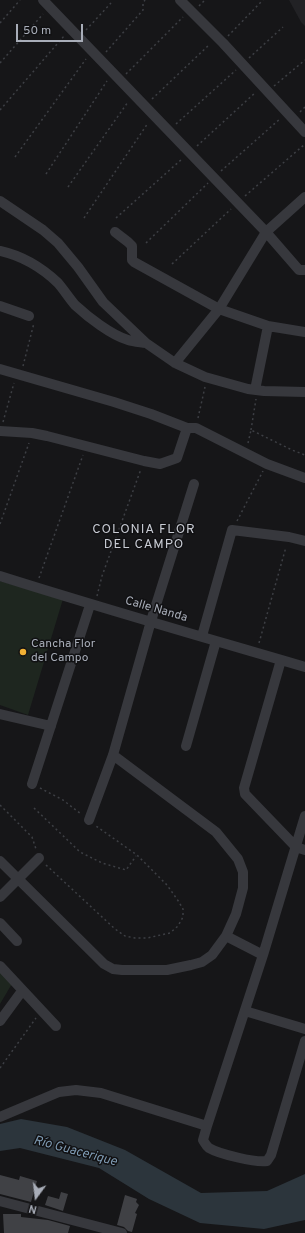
<!DOCTYPE html>
<meta charset="utf-8">
<style>
body{margin:0}
#map{position:relative;width:305px;height:1233px;overflow:hidden;background:#161618;font-family:Overpass,sans-serif}
canvas{display:block}
.north{position:absolute;left:16px;top:1177px;width:40px;height:40px;-webkit-text-stroke:3px #111113;paint-order:stroke;rotate:195deg;font-size:11px;font-weight:700;line-height:16px;text-align:center;color:#a8adb8}
.north::after{content:'';display:block;margin:auto;width:14px;height:18px;background:#a8adb8;clip-path:polygon(50% 0,100% 100%,50% 72%,0 100%)}
.scale{position:absolute;left:16px;top:24px;width:67px;height:18px;box-sizing:border-box;border:2px solid #a8adb8;border-top:0;padding-left:5px;font-size:12px;line-height:14px;white-space:nowrap;color:#a8adb8;-webkit-text-stroke:3px #111113;paint-order:stroke}
</style>
<div id="map">
<canvas width="305" height="1233"></canvas>
<div class="north">N</div>
<div class="scale">50 m</div>
</div>
<script>
const c = document.querySelector('canvas').getContext('2d');
c.lineJoin = 'round';
function fillPath(path, color) {
  c.fillStyle = color;
  c.fill(path, 'evenodd');
}
function trace(path, color, width, dash) {
  c.strokeStyle = color;
  c.lineWidth = width;
  c.lineCap = dash ? 'butt' : 'round';
  c.setLineDash(dash || []);
  c.stroke(path);
}
function drawText(font, color, halo, rows, align = 'center') {
  c.font = font + ' Overpass,sans-serif';
  c.lineWidth = 3;
  c.setLineDash([]);
  c.textBaseline = 'middle';
  c.strokeStyle = halo;
  c.fillStyle = color;
  for (const [text, x, y, turn = 0] of rows) {
    c.save();
    c.translate(x, y);
    c.rotate((+turn || 0) * Math.PI / 180);
    c.textAlign = isNaN(turn) ? turn : align;
    if (halo) c.strokeText(text, 0, 0);
    c.fillText(text, 0, 0);
    c.restore();
  }
}
fillPath(new Path2D(`
 M289,0H305V26L301,22Z`), '#222225');
fillPath(new Path2D(`
 M0,581L63,599L28,715L0,705Z
 M0,968L13,982L0,1004Z`), '#1e261f');
fillPath(new Path2D(`
 M21,1119L67,1127L125,1150L201,1193L267,1191L305,1174V1220L264,1229L200,1223L149,1199L99,1168L20,1148L0,1151V1124Z`), '#2c353c');
fillPath(new Path2D(`
 M0,1175L19,1180L20,1176L37,1181L31,1202L0,1194Z
 M61,1192L68,1194L63,1211L45,1205L48,1196L59,1199Z
 M125,1195L137,1199L136,1202L139,1205L135,1213L137,1214L132,1232L128,1231L124,1227L117,1225Z
 M3,1214H21V1217L48,1220L70,1226L68,1233H4Z`), '#404145');
trace(new Path2D(`
 M199,6L205,0
 M0,23L20,0
 M86,30L111,3
 M228,36L263,0
 M106,52L143,10V3L145,0
 M249,58L283,27
 M0,63L43,14
 M126,74L183,17
 M274,86L305,60
 M152,99L210,44
 M0,110L64,36
 M300,112L305,107
 M176,124L236,70
 M197,146L256,92
 M15,157L86,59
 M221,171L281,118
 M46,174L107,81
 M68,187L128,102
 M245,196L305,144
 M84,218L148,123
 M116,218L182,159
 M146,243L208,183
 M172,264L231,209
 M23,366L34,323
 M198,418L205,387
 M3,422L14,383
 M251,430L256,399
 M248,443L251,430L292,450L305,455
 M237,521L263,471
 M0,524L29,443
 M39,578L83,455
 M97,596L102,576L141,469
 M259,643L286,547
 M40,788L63,800L81,814
 M0,805L32,837L36,849
 M34,808L80,852L102,863L126,870L136,856
 M46,865L115,929L125,936L135,938H147L170,933L178,926L183,917V909L179,902L167,885L137,855L96,826
 M0,1068L36,1018`), '#3d3f44', 1.5, [2, 3]);
trace(new Path2D(`
 M43,0L266,232L299,270H305
 M180,0L223,43L305,132
 M0,201L43,230L58,243L78,267L103,302L146,343L175,363L205,377L248,389L264,391L305,392
 M115,232L128,242L132,246V260L134,262L219,309L268,326L305,332
 M0,251C23,256 41,267 58,283C64,290 69,298 75,305C88,317 111,335 128,340C134,342 140,342 146,343
 M0,306L29,316
 M175,363L219,309L266,232L305,197
 M0,369L114,402L151,414L187,428H196L267,464L305,478
 M255,390L268,326
 M0,431L32,433L47,436L144,461L160,464L177,458L187,428
 M0,576C101,608 203,637 305,667
 M202,636L232,530L289,537L305,541
 M281,660L244,788L245,794L296,847L305,850
 M0,714L51,726
 M186,746L216,641
 M32,784L90,605
 M305,816L263,955L207,1126L203,1140C205,1143 206,1146 209,1148C219,1154 256,1163 267,1161L271,1155L305,1041
 M89,820L113,755L151,621L194,484
 M0,861L104,964L113,969L122,970H167L191,965L202,962L212,955L226,936L236,914L243,888V872L238,859L216,832L113,755
 M0,897L39,858
 M0,923L17,941
 M226,936L263,955
 M0,966L56,1026
 M245,1011L305,1029
 M0,1021L22,991
 M0,1117L59,1092L76,1090L101,1093L207,1126
 M0,1201L122,1233`), '#37383d', 10);
for (const [x, y, r, color] of [
 [23,652,4,"#f2b134"]
]) {
  const dot = new Path2D();
  dot.arc(x, y, r, 0, 2 * Math.PI);
  c.fillStyle = color;
  c.fill(dot);
  trace(dot, '#111113', 1.5);
}
drawText('12px', '#a8adb8', '#111113', [
 ["Calle Nanda",156,610,16]
]);
drawText('12px', '#a8adb8', '#111113', [
 ["Cancha Flor",31,645],
 ["del Campo",31,659]
], 'left');
c.letterSpacing = '1px';
drawText('13px', '#c9ccd4', '#111113', [
 ["COLONIA FLOR",144,530],
 ["DEL CAMPO",144,545]
]);
c.letterSpacing = '0px';
drawText('italic 13px', '#7f9bb3', '#111113', [
 ["Río Guacerique",75,1152,15]
]);
</script>
